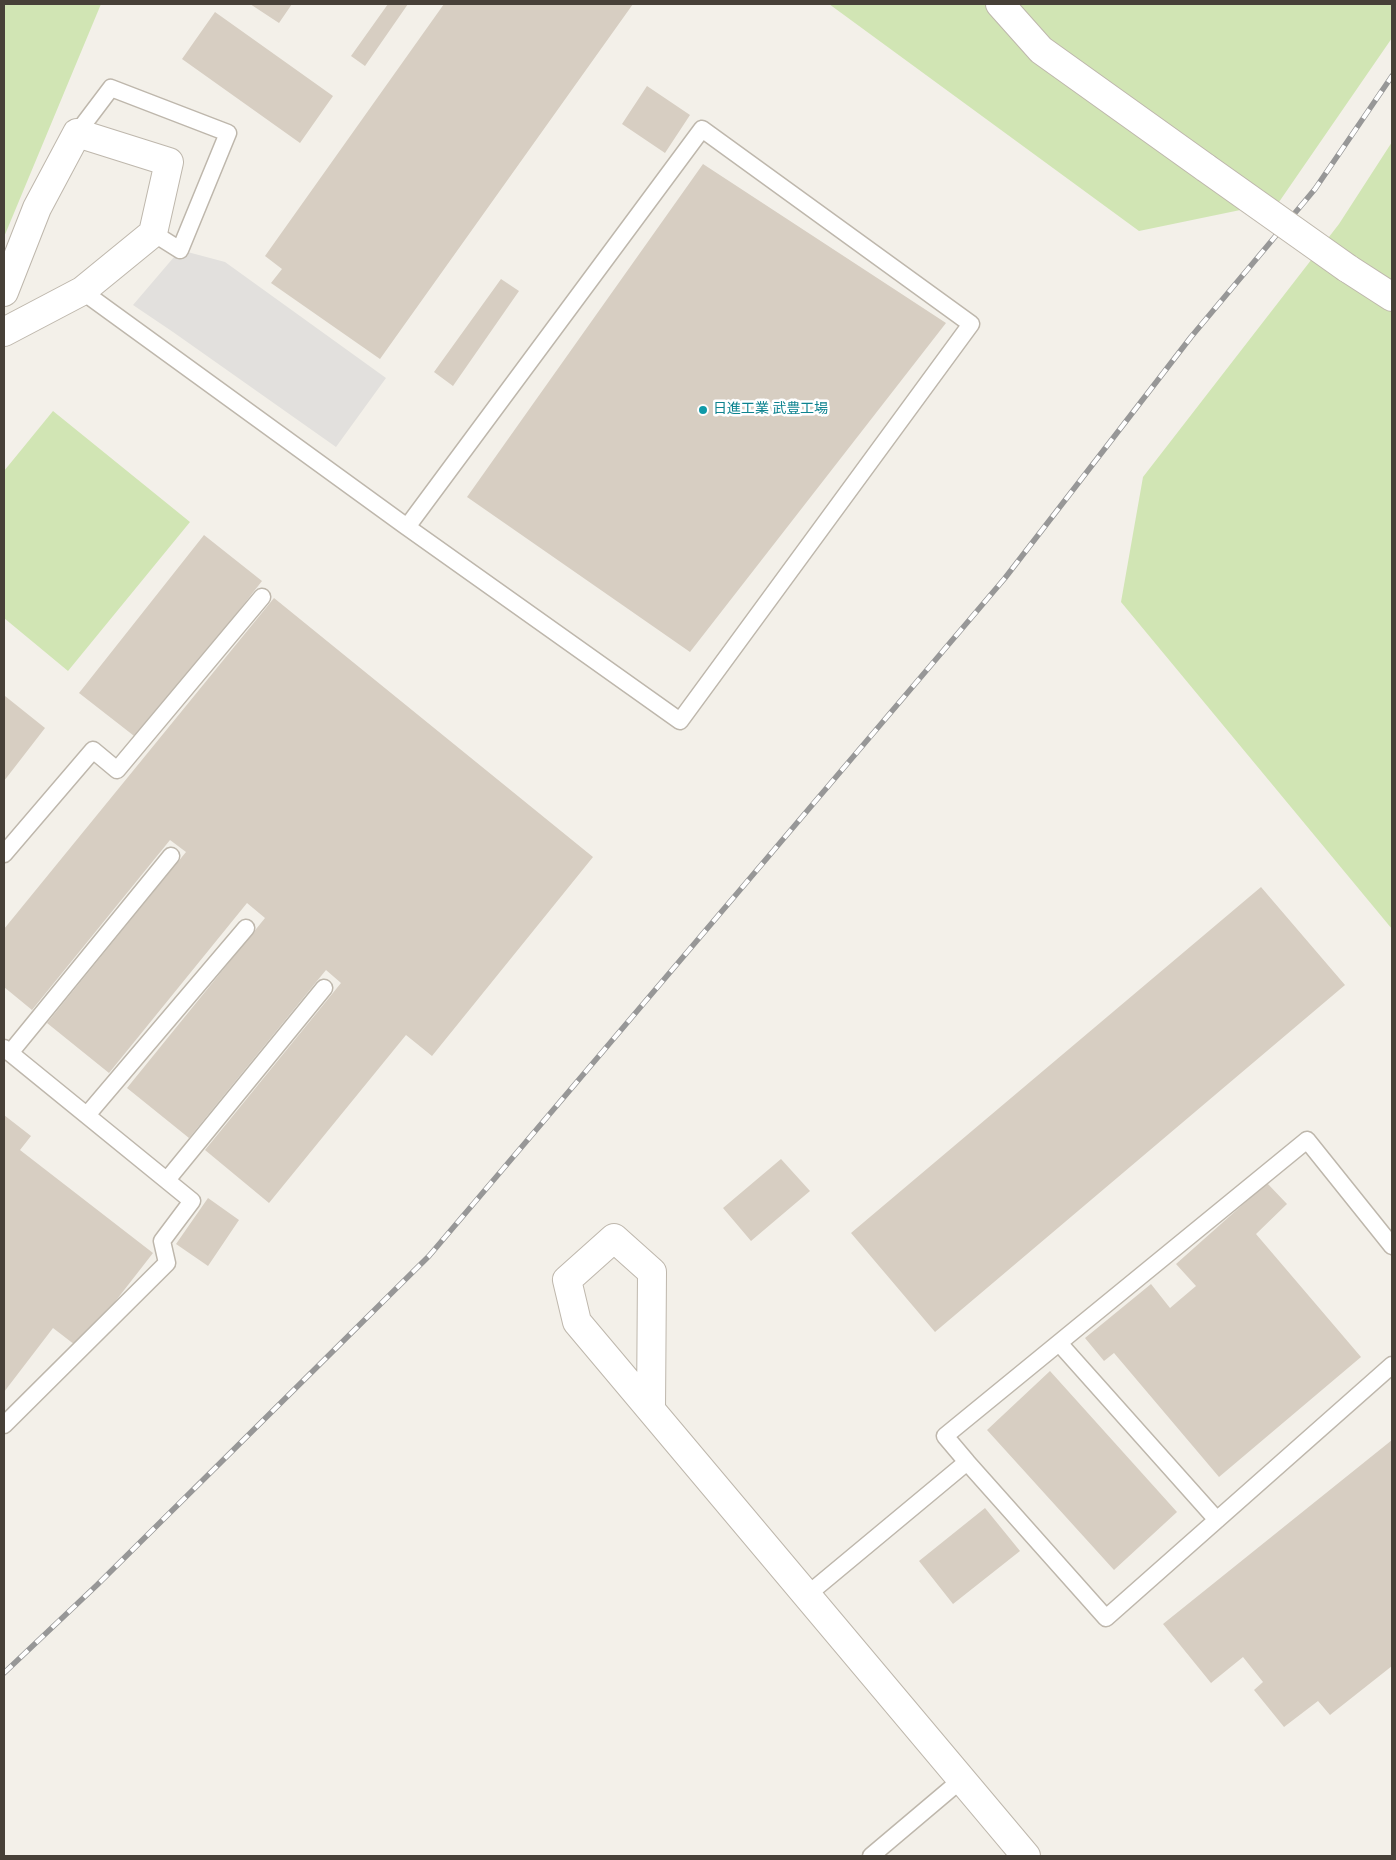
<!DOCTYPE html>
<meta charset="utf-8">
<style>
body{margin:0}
#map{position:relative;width:1396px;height:1860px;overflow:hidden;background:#f3f0e9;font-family:Overpass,sans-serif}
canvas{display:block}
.frame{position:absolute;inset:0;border:5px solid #474038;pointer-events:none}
</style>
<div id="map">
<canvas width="1396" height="1860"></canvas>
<div class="frame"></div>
</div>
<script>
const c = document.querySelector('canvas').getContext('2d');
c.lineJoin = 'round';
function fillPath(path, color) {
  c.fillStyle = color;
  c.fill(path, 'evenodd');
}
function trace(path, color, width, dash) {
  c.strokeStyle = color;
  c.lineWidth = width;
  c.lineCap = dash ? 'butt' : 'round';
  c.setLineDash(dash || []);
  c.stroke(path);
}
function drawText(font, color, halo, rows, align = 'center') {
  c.font = font + ' Overpass,"Noto Sans JP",sans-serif';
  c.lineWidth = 5;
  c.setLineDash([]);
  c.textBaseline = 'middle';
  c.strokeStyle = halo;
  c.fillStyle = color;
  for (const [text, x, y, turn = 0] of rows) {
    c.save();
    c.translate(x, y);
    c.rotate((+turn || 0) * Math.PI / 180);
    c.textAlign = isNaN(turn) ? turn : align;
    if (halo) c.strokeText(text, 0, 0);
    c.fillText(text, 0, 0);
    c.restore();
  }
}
fillPath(new Path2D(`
 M4,4H101L4,237Z
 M829,4H1392V38L1279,202L1139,231Z
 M1392,142V929L1121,602L1143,477L1339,224Z
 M53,411L190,522L68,671L4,618V471Z`), '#d1e5b4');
fillPath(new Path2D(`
 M180,250L225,262L386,378L336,447L173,332L133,305Z`), '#e2e0dd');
fillPath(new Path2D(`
 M250,4H292L279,23Z
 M388,4H408L365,66L351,56Z
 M444,4H633L380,359L271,283L282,269L265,256Z
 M215,12L333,96L300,143L182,59Z
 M647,86L690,115L665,153L622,124Z
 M703,164L946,323L690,652L467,497Z
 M501,279L519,291L453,386L434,372Z
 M204,535L262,581L138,739L79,693Z
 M274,598L593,857L432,1056L406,1035L269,1203L205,1150L341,983L326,970L189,1138L127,1088L265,918L247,903L109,1073L47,1023L186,852L170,840L32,1010L4,987V929Z
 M5,696L45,728L4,781V697Z
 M1261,887L1345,985L935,1332L851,1233Z
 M4,1115L31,1136L20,1150L153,1253L79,1348L53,1328L4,1392Z
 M781,1159L810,1191L751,1241L723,1208Z
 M1267,1183L1287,1204L1256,1234L1361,1357L1219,1477L1114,1353L1104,1361L1085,1338L1151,1284L1170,1308L1196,1286L1176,1264Z
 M208,1198L239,1220L208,1266L176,1244Z
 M1050,1371L1177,1512L1114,1570L987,1430Z
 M1392,1440V1666L1330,1715L1318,1701L1284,1727L1254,1690L1263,1682L1243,1657L1211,1683L1163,1624Z
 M985,1508L1020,1551L953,1604L919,1561Z`), '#d7cec2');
const lane = new Path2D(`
 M77,133L111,88L228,133L180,250L153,233
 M82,291L407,527L702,129L971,324L680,721L407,527
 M4,854L93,750L117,770L262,597
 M4,1048L192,1201L162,1241L167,1263L4,1425
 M10,1053L171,856
 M87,1115L246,928
 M167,1180L324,988
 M1392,1246L1307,1140L945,1436L967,1462L1106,1618L1392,1365
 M1059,1343L1217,1520
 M807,1595L967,1462
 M871,1856L961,1780`);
const street = new Path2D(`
 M1000,4L1041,50L1206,168
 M1347,268L1392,297
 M4,292L37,208L77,133L169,162L153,233L82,291L4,332
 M651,1409L652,1272L614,1238L567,1280L577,1322L1026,1856`);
trace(lane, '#beb7ac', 19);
trace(street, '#beb7ac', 30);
trace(lane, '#fff', 16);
trace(street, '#fff', 28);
const rail = new Path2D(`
 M4,1673L97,1585L429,1256L1005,578L1191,337L1315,189L1392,76`);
trace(rail, '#979797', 5.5);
trace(rail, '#fff', 4, [11]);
const streetBridge = new Path2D(`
 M1206,168L1347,268`);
trace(streetBridge, '#beb7ac', 30, []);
trace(streetBridge, '#fff', 28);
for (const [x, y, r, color] of [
 [703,410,5,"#0f9aa8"]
]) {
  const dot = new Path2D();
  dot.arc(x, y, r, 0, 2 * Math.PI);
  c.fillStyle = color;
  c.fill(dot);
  trace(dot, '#fff', 2);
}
drawText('14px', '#0d838f', '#fff', [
 ["日進工業 武豊工場",713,410]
], 'left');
</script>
